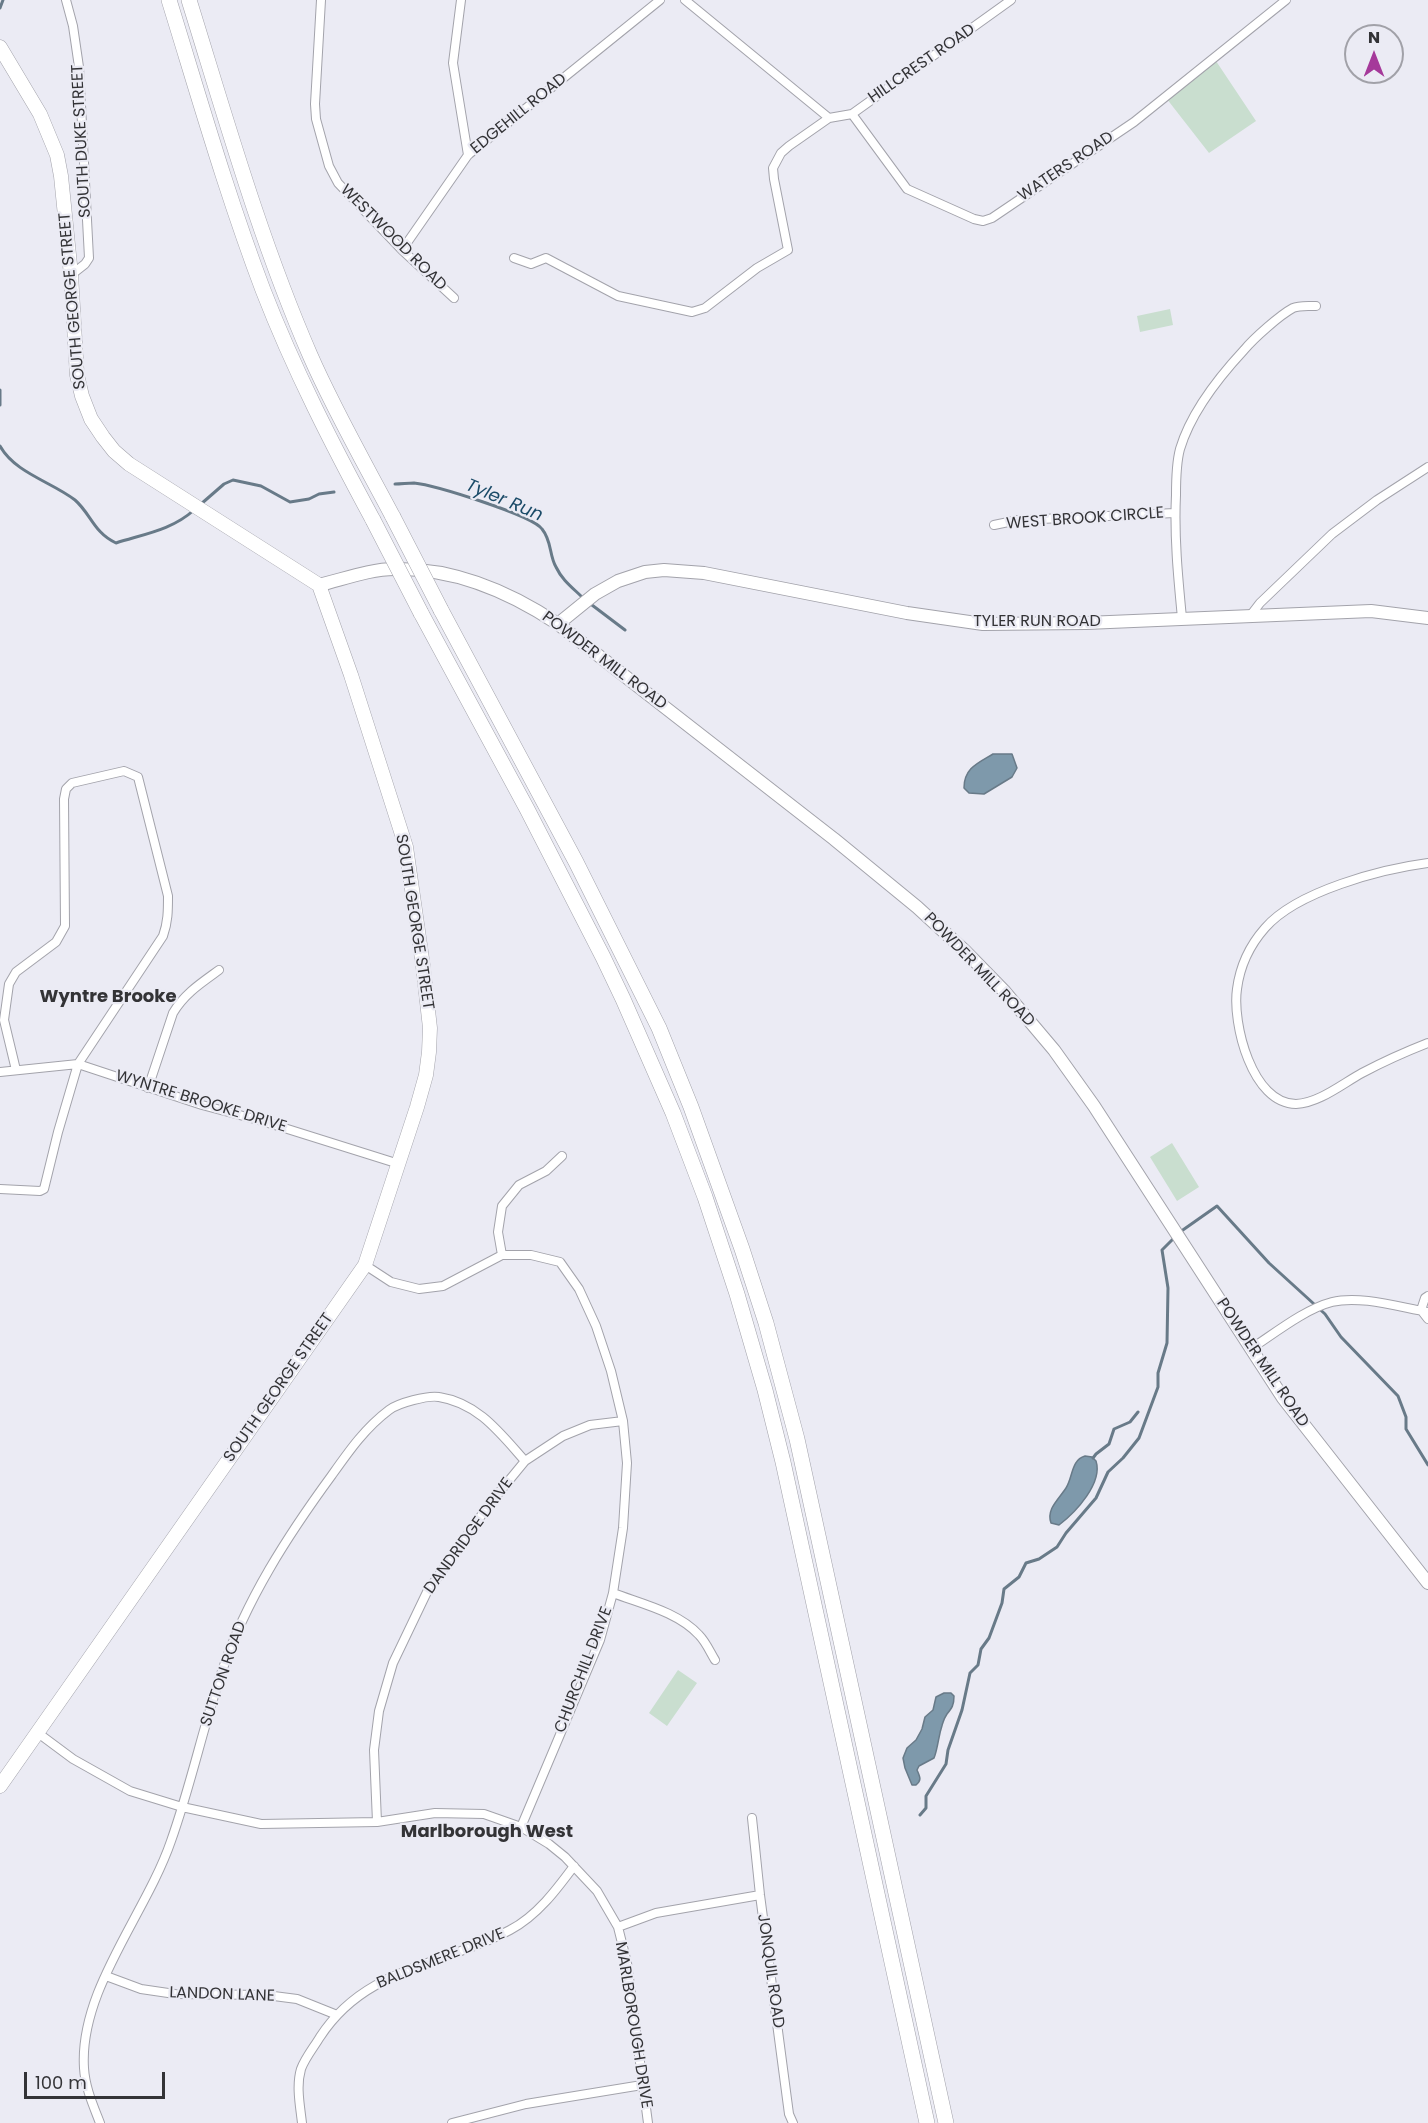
<!DOCTYPE html>
<style>
body{margin:0}
#map{position:relative;width:1428px;height:2123px;overflow:hidden;background:#ebebf4;font-family:Poppins,sans-serif}
canvas{display:block}
.north{position:absolute;left:1344px;top:24px;width:60px;height:60px;box-sizing:border-box;background:#ebebf4;border:2px solid #a1a1a8;border-radius:50%;rotate:0deg;font-size:16px;font-weight:700;line-height:24px;text-align:center;color:#333336}
.north::after{content:'';display:block;margin:auto;width:21px;height:27px;background:#a5399a;clip-path:polygon(50% 0,100% 100%,50% 72%,0 100%)}
.scale{position:absolute;left:24px;top:2072px;width:141px;height:27px;box-sizing:border-box;border:3px solid #333336;border-top:0;padding-left:8px;font-size:18px;line-height:21px;white-space:nowrap;color:#333336;-webkit-text-stroke:4px #ebebf4;paint-order:stroke}
</style>
<div id="map">
<canvas width="1428" height="2123"></canvas>
<div class="north">N</div>
<div class="scale">100 m</div>
</div>
<script>
const c = document.querySelector('canvas').getContext('2d');
c.lineJoin = 'round';
function fillPath(path, color) {
  c.fillStyle = color;
  c.fill(path, 'evenodd');
}
function trace(path, color, width, dash) {
  c.strokeStyle = color;
  c.lineWidth = width;
  c.lineCap = dash ? 'butt' : 'round';
  c.setLineDash(dash || []);
  c.stroke(path);
}
function drawText(font, color, halo, rows, align = 'center') {
  c.font = font + ' Poppins,sans-serif';
  c.lineWidth = 4.5;
  c.setLineDash([]);
  c.textBaseline = 'middle';
  c.strokeStyle = halo;
  c.fillStyle = color;
  for (const [text, x, y, turn = 0] of rows) {
    c.save();
    c.translate(x, y);
    c.rotate((+turn || 0) * Math.PI / 180);
    c.textAlign = isNaN(turn) ? turn : align;
    if (halo) c.strokeText(text, 0, 0);
    c.fillText(text, 0, 0);
    c.restore();
  }
}
fillPath(new Path2D(`
 M1214,58L1256,121L1209,153L1163,94Z
 M1170,309L1173,325L1140,332L1137,316Z
 M1172,1143L1199,1187L1177,1201L1150,1157Z
 M678,1670L697,1683L667,1726L649,1713Z`), '#c9decf');
const water = new Path2D(`
 M993,754H1012L1017,768L1012,777L984,794L969,793L964,788C964,768 978,763 993,754Z
 M1085,1456L1092,1457L1096,1461C1103,1483 1076,1512 1059,1525L1051,1523C1046,1509 1059,1499 1066,1488C1073,1477 1071,1460 1085,1456Z
 M944,1693H951L954,1696C954,1705 952,1708 947,1714C939,1725 939,1746 934,1758L919,1766L917,1770C920,1777 922,1780 916,1785H912L905,1768L903,1758L907,1748L916,1740L922,1729L925,1717L933,1710L936,1697Z`);
fillPath(water, '#7e99ab');
trace(water, '#687a88', 1.5);
trace(new Path2D(`
 M0,8L3,0
 M0,390V405
 M0,446C15,473 52,482 75,500C91,514 94,533 116,543C144,534 172,530 194,510
 M395,484C401,484 408,483 414,483C434,485 532,515 542,529C552,541 549,555 556,567C562,580 573,588 583,598
 M201,504L224,484L233,480L261,486L290,502L309,499L319,494L334,492
 M588,602L625,630
 M1180,1232L1217,1206L1269,1263L1325,1314L1341,1337L1398,1396L1406,1417V1429L1428,1465
 M1093,1458L1096,1454L1109,1444L1114,1429L1130,1422L1138,1412
 M920,1815L926,1808V1796L946,1764L948,1750L962,1710L970,1673L978,1665L981,1649L989,1638L1002,1603L1004,1589L1019,1577L1026,1563L1039,1559L1057,1547L1066,1533L1096,1498L1108,1472L1123,1458L1139,1438L1158,1387V1373L1167,1343L1168,1288L1162,1250L1175,1237`), '#687a88', 3);
const street = new Path2D(`
 M66,0L73,26L79,67L89,258L85,264L71,275
 M321,0L315,104L316,119L329,166L338,183L402,250L454,298
 M461,0L453,63L468,155
 M685,0L829,118
 M852,114L907,189L974,219L983,221L992,218L1134,122L1286,0
 M402,250L468,155L660,0
 M514,258L531,264L546,258L618,296L692,312L705,308L757,268L788,250L774,179L773,168L781,153L789,146L829,118L852,114L1011,0
 M994,525L1018,520L1175,513
 M1250,616L1260,603L1332,534L1377,500L1428,467
 M1182,618C1178,577 1174,536 1176,495C1176,480 1176,464 1180,449C1191,412 1218,378 1244,350C1254,338 1280,315 1293,308C1299,305 1309,306 1316,306
 M1428,863C1382,869 1297,891 1265,928C1250,945 1240,966 1237,989C1232,1023 1252,1104 1296,1104C1319,1103 1342,1084 1362,1073C1383,1062 1405,1052 1428,1043
 M0,1072L78,1064L202,1105L262,1121L399,1164
 M148,1088L173,1013C184,994 201,983 219,970
 M0,1189L40,1191L44,1189L58,1132L78,1064L163,936C168,922 168,911 168,896L138,777L124,771L72,783L66,789L64,799L65,926L56,942L16,972L9,984L4,1020L16,1070
 M502,1255L498,1232L502,1206L519,1185L546,1171L562,1156
 M365,1265L391,1282L419,1289L443,1286L502,1255H531L560,1262L579,1289L596,1326L611,1371L623,1421L627,1463L623,1528L613,1593L600,1640L521,1827
 M1428,1296L1425,1298L1421,1310L1428,1319
 M1252,1348C1275,1333 1305,1309 1332,1302C1360,1295 1399,1307 1428,1312
 M613,1593C642,1604 678,1612 699,1635C706,1642 710,1652 715,1660
 M38,1733L73,1759L130,1791L182,1807L261,1824L377,1822L435,1813L484,1814L521,1827L549,1844L565,1857L597,1891L618,1927L627,1963L648,2123
 M752,1818L760,1895L787,2099L789,2114L793,2123
 M377,1822L374,1750L379,1711L393,1663L427,1592L488,1506L525,1461L563,1436L590,1425L623,1421
 M618,1927L656,1913L760,1895
 M106,1976L141,1989L175,1994L266,1995L297,1999L337,2015
 M100,2123C93,2105 85,2087 84,2068C79,1990 146,1914 171,1841C191,1785 203,1727 222,1671C246,1600 288,1535 332,1475C349,1451 365,1428 389,1410C398,1403 428,1395 439,1397C478,1403 500,1433 525,1461
 M302,2123C300,2105 296,2086 301,2069C305,2058 314,2047 320,2037C366,1966 443,1966 510,1930C537,1916 557,1889 574,1866
 M452,2123L526,2104L642,2085`);
const secondary = new Path2D(`
 M319,585C344,579 370,569 395,569C453,568 510,592 558,624L834,839L917,907L965,951L1005,992L1054,1050L1094,1106L1283,1398L1428,1583
 M558,624L595,594L618,581L645,572L664,570L704,573L907,613L983,624L1086,623L1371,611L1428,618`);
const primary = new Path2D(`
 M0,47L40,114L57,155L61,176L71,275L77,375L82,396L91,419L103,437L114,451L129,464L319,585L351,675L406,847L423,966L430,1028L429,1052L426,1075L417,1107L365,1265L0,1786`);
const highway = new Path2D(`
 M169,0C199,97 227,195 263,290C294,370 333,446 373,520
 M189,0C226,119 260,240 310,355C334,410 365,464 393,517
 M441,610L576,862L659,1028L691,1107L742,1249L766,1323L797,1439L946,2123
 M421,613L527,809L603,957L623,999L673,1113L705,1197L737,1294L765,1390L783,1462L927,2123`);
trace(street, '#a3a3ab', 10);
trace(secondary, '#a3a3ab', 14);
trace(primary, '#a3a3ab', 15);
trace(highway, '#a3a3ab', 16);
trace(street, '#fff', 8);
trace(secondary, '#fff', 12);
trace(primary, '#fff', 14);
trace(highway, '#fff', 15);
const highwayBridge = new Path2D(`
 M393,517L441,610
 M373,520L421,613`);
trace(highwayBridge, '#a3a3ab', 16, []);
trace(highwayBridge, '#fff', 15);
drawText('16px', '#333336', '#ebebf4', [
 ["HILLCREST ROAD",922,64,-35],
 ["EDGEHILL ROAD",519,114,-39],
 ["SOUTH DUKE STREET",82,141,-93],
 ["WATERS ROAD",1066,167,-34],
 ["WESTWOOD ROAD",393,238,45],
 ["SOUTH GEORGE STREET",73,301,-95],
 ["WEST BROOK CIRCLE",1085,519,-4],
 ["TYLER RUN ROAD",1037,622],
 ["POWDER MILL ROAD",604,661,37],
 ["SOUTH GEORGE STREET",414,922,81],
 ["POWDER MILL ROAD",979,970,46],
 ["WYNTRE BROOKE DRIVE",201,1102,17],
 ["POWDER MILL ROAD",1262,1363,56],
 ["SOUTH GEORGE STREET",279,1388,-55],
 ["DANDRIDGE DRIVE",469,1536,-54],
 ["CHURCHILL DRIVE",584,1670,-69],
 ["SUTTON ROAD",224,1674,-71],
 ["BALDSMERE DRIVE",441,1959,-22],
 ["JONQUIL ROAD",770,1971,82],
 ["LANDON LANE",222,1995,2],
 ["MARLBOROUGH DRIVE",633,2025,81]
]);
drawText('italic 18px', '#1b4b68', '#ebebf4', [
 ["Tyler Run",504,501,23]
]);
drawText('bold 18px', '#333336', '#ebebf4', [
 ["Wyntre Brooke",108,997],
 ["Marlborough West",487,1832]
]);
</script>
